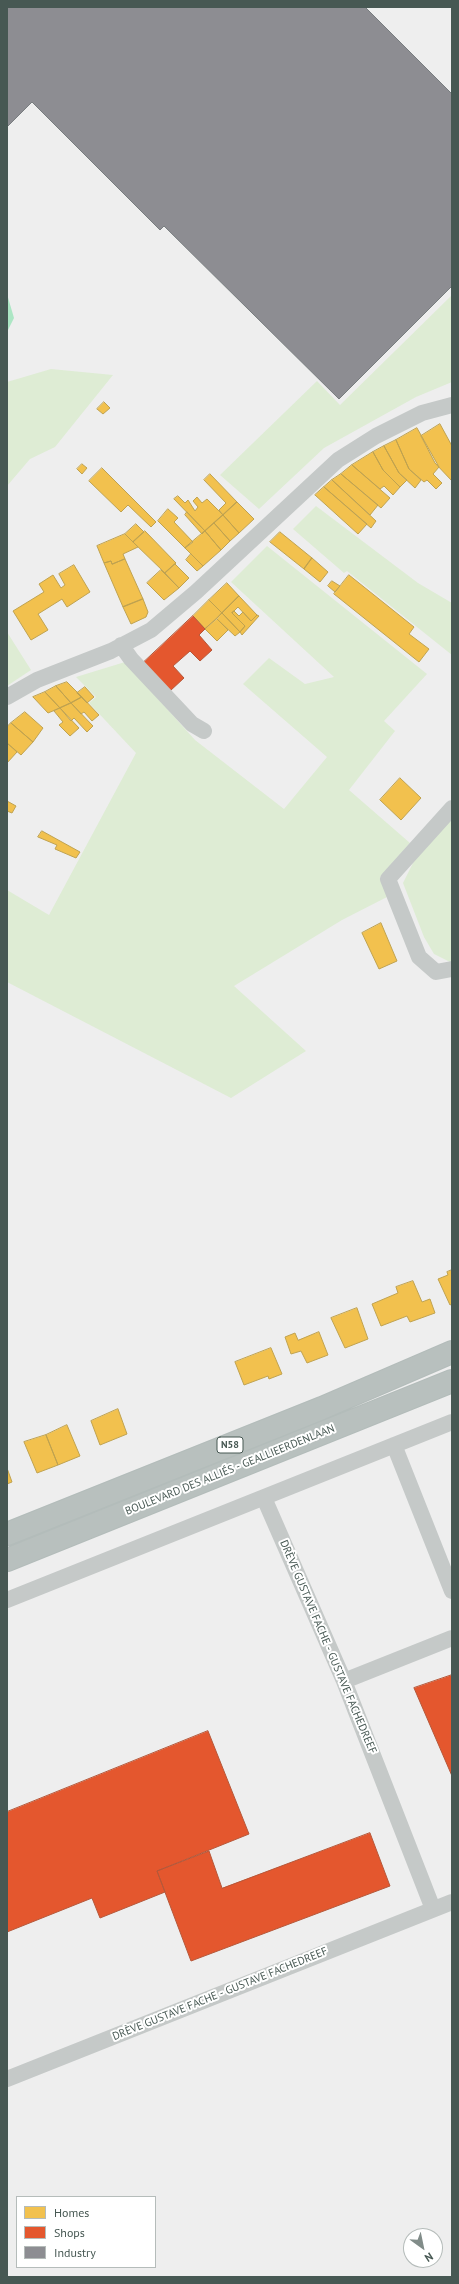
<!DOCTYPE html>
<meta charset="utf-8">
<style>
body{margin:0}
#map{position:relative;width:459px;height:2284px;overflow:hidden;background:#eee;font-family:"PT Sans",sans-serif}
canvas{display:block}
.frame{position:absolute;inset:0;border:8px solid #475853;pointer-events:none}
.legend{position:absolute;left:16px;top:2196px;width:140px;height:72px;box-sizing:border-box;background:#fff;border:1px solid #b5bcba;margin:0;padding:5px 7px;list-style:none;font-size:12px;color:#475853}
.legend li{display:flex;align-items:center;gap:8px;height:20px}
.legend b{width:20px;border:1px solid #b5bcba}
.north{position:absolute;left:403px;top:2228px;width:40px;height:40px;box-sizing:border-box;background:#fff;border:1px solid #b5bcba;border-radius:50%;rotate:147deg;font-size:11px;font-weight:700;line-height:16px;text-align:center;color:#475853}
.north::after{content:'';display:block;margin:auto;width:14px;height:18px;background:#818c89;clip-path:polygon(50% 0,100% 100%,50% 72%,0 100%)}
</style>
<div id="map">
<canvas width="459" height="2284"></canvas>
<div class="frame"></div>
<ul class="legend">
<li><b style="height:11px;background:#f2c14e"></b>Homes</li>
<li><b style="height:11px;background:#e4572e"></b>Shops</li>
<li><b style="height:11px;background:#8d8d92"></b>Industry</li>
</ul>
<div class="north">N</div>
</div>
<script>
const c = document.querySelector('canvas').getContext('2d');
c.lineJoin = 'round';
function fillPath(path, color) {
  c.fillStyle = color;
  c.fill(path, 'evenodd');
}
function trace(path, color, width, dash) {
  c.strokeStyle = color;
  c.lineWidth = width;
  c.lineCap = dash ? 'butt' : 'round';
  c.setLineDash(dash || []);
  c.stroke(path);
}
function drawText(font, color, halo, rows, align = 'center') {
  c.font = font + ' "PT Sans",sans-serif';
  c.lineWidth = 4;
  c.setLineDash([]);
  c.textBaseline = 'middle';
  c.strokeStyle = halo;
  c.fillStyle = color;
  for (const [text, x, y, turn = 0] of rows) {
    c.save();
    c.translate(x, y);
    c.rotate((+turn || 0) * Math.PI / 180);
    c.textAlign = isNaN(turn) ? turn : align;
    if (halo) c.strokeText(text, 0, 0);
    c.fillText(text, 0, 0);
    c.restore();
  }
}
fillPath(new Path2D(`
 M452,295V382L416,397L324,448L259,509L220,475L317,381L340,405Z
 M51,369L113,375L55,447L30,459L7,486V382Z
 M316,506L418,583L452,603V655L347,571L344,573L293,529Z
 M267,546L427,674L384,721L395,731L349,790L410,843L380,877L387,897L342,920L234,986L306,1051L231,1098L7,982V890L49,915L136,753L89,703L96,697L76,677L125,662L195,740L284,809L327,757L243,684L269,658L305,684L334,677L231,582Z
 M7,632L31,670L7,686Z
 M452,818V961L450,962L434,954L424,937L403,883L415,859Z`), '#deecd4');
fillPath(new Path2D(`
 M7,294L14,318L7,332Z`), '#ace6c4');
const homes = new Path2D(`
 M104,402L110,408L103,414L97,409Z
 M440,424L452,446V481L435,463L421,436Z
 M417,428L439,467L433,474L442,483L436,489L427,480L424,482L409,469L396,440Z
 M396,440L409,469L421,480L415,488L399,473L384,446Z
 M384,446L399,473L407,480L400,487L383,470L373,452Z
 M373,452L383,470L400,487L393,495L384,486L380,489L352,465Z
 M82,464L87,468L82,474L77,469Z
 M352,465L390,498L381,508L341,474Z
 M102,468L156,522L151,527L128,505L121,512L89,481Z
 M210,474L237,502L223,515L219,510L226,503L204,480Z
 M341,474L378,505L370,515L332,480Z
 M332,480L376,521L371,528L324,487Z
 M324,487L367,524L358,534L315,495Z
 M178,496L185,503L188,500L195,511L198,507L193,501L197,497L202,503L207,499L223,515L205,531L174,499Z
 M237,502L254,519L239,533L223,515Z
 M168,509L178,518L174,522L193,542L185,548L158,521Z
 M187,512L205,531L202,534L185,515Z
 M223,515L239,533L230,541L214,523Z
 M214,523L230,541L221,550L205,531Z
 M136,524L144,532L133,542L125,534Z
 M145,531L176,563L165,573L133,542Z
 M205,531L221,550L203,566L185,548Z
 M280,532L312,558L304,569L270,542Z
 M125,534L138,547L123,554L125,559L112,564L111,561L104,563L97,546Z
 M191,554L203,566L197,571L186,560Z
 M312,558L328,572L320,582L304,569Z
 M125,559L143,599L123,607L104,563L111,561L112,564Z
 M175,564L189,578L179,588L165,573Z
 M74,565L90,592L67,607L62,599L38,614L48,630L31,640L13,611L44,592L39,584L53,575L61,588L65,585L59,574Z
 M161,570L179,588L164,600L147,583Z
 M349,575L414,627L409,634L429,649L419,662L334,594Z
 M332,581L340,586L335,592L328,586Z
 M227,583L239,596L222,613L209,600Z
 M239,596L257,615L251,621L238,607L232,613L245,626L240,632L222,613Z
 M143,599L148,612L146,617L131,624L123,607Z
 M209,600L222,613L205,629L193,616Z
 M234,611L239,616L243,612L251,621L257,615L259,616L242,635L240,632L245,626L232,613Z
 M222,613L240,632L235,636L217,619Z
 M217,619L228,630L217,641L205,629Z
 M67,682L82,697L71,703L56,686Z
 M56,686L71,703L60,708L45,692Z
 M85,687L94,697L87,703L77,693Z
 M45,692L60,708L48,713L33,697Z
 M82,697L99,715L92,721L84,712L81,714L71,703Z
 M71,703L93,726L87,732L74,718L71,721L60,708Z
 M60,708L79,728L70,736L59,725L63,722L54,711Z
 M25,712L43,728L33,742L11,723Z
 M11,723L33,742L21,755L7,743V727Z
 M7,743L17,752L7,763Z
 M400,778L421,798L401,820L380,800Z
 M7,801L16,806L12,813L7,811Z
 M42,831L80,852L76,858L55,849L57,845L38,837Z
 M381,923L397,961L379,969L362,933Z
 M452,1270V1304L450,1305L438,1279L448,1275L447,1272Z
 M413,1281L422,1302L430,1299L435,1313L410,1322L407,1316L381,1326L372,1304L398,1293L396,1287Z
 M357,1308L368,1339L345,1348L331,1318Z
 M319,1332L328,1355L307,1363L301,1351L291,1354L285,1337L295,1333L298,1340Z
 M271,1348L282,1374L269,1379L268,1376L244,1385L235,1362Z
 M118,1409L127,1434L100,1445L91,1421Z
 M67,1425L80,1456L58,1465L46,1435Z
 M46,1435L58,1465L37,1473L24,1442Z
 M7,1468L12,1482L7,1484Z`);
fillPath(homes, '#f2c14e');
trace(homes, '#bfa250', 1);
const shops = new Path2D(`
 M193,616L205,629L199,635L212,650L200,661L190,651L173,666L184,678L170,691L144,662Z
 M452,1675V1776L414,1688Z
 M208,1731L249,1834L157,1871L165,1892L100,1918L92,1898L7,1932V1812Z
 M370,1833L390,1886L191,1961L157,1871L209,1851L222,1888Z`);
fillPath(shops, '#e4572e');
trace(shops, '#b55739', 1);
const industry = new Path2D(`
 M7,7H365L452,94V286L339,399L164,226L160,230L32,102L7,127Z`);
fillPath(industry, '#8d8d92');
trace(industry, '#787d7f', 1);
const highway = new Path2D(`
 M7,1534L322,1408L452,1352
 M7,1560L452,1381`);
trace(highway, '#b3bcba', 24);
trace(new Path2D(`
 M121,645L131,659L192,724L204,731
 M7,697L37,680L111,651L151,630L196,592L338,460L376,436L422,413L452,405
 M452,808L388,879L419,957L436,972L452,969
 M394,1445L452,1591
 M264,1498L344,1681L433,1909
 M7,1600L452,1422
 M344,1681L452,1638
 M7,2079L452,1902`), '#c5c9c8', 16);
trace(highway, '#b8c0be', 22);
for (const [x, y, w] of [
 [230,1445,26]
]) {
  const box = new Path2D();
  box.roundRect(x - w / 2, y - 8, w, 16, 3);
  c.fillStyle = '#fff';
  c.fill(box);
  trace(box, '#475853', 1);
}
drawText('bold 10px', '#475853', null, [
 ["N58",230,1445]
]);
drawText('11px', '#475853', '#fff', [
 ["BOULEVARD DES ALLIÉS - GEALLIEERDENLAAN",230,1470,-22],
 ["DRÈVE GUSTAVE FACHE - GUSTAVE FACHEDREEF",328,1647,67],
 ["DRÈVE GUSTAVE FACHE - GUSTAVE FACHEDREEF",220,1994,-22]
]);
</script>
